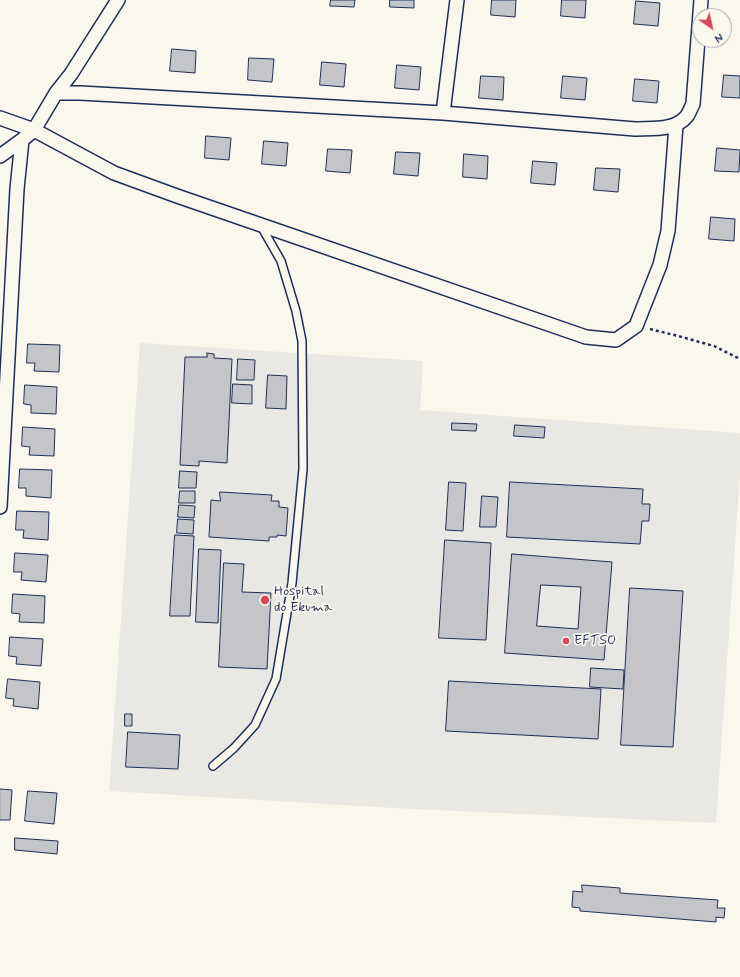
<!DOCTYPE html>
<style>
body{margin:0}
#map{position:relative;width:740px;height:977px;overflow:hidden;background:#fbf7ec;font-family:Mynerve,sans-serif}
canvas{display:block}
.north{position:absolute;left:692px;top:8px;width:40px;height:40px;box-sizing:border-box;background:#fbf7ec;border:1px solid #a1a7b3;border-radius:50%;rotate:146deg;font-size:11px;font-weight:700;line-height:16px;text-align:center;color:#1b2f5e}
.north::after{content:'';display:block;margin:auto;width:14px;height:18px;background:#d1495b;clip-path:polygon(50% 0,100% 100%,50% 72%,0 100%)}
</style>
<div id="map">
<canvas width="740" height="977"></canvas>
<div class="north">N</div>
</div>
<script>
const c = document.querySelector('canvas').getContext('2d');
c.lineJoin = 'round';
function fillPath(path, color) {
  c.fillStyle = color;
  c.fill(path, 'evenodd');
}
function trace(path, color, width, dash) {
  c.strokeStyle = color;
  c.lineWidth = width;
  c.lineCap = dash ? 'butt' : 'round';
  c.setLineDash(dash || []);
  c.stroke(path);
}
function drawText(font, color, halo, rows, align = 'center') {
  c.font = font + ' Mynerve,sans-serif';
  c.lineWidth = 3.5;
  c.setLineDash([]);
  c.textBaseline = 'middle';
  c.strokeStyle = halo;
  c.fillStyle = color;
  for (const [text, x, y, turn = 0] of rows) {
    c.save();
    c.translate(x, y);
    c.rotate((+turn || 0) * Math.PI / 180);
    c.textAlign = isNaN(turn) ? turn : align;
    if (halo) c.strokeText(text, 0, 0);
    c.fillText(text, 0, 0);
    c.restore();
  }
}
fillPath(new Path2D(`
 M140,343L423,361L420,410L740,433V473L716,823L393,808L109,791Z`), '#eae8e2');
const building = new Path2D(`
 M331,0H355L354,7L330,6Z
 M390,0H414V8L390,7Z
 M492,0H516L515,17L491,15Z
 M562,0H586L585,18L561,16Z
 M636,1L660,3L658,26L634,24Z
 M172,49L196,51L195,73L170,71Z
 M249,58L274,59L272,82L248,80Z
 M322,62L346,64L344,87L320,85Z
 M397,65L421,67L419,90L395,88Z
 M724,75L740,76V98L722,97Z
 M481,76L504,77L503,100L479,98Z
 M563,76L587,78L585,100L561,98Z
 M635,79L659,81L657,103L633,101Z
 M206,136L231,138L229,160L205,158Z
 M264,141L288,143L286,166L262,164Z
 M717,148L740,150L739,172L715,171Z
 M328,149L352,150L350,173L326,171Z
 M396,152L420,153L418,176L394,174Z
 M464,154L488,156L487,179L463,177Z
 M533,161L557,163L555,185L531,183Z
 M596,168L620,169L618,192L594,190Z
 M711,217L735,219L734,241L709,239Z
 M28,344L60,345L59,372L34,371L35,363H27Z
 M207,353L214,354V358L232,359L227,463L199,461V466L180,465L185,357H207Z
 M238,359L255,360L254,380H237Z
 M268,375L287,376L286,409L266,408Z
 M233,384L252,385V404L232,403Z
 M25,385L57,387L56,414L31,413V405L24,404Z
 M452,423L477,424L476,431L452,430Z
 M515,425L545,427L544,438L514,436Z
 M23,427L55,429L54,456L29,455L30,447L22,446Z
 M20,469L52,470L51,498L26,496V488H19Z
 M180,471L197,472L196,488H179Z
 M449,482L466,483L463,531L446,530Z
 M510,482L643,489L642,504H650L649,521H642L640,544L507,537Z
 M180,491H195V503H179Z
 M220,492L272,495L271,501H279V507L288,508L286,536L277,535V537H269V541L209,537L211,500L220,501Z
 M482,496L498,497L496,527H480Z
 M179,505L195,506L194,518L178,517Z
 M17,511L49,512L48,540L23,538L24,530H16Z
 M178,519L194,520L193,534L177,533Z
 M175,535L194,536L190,616H170Z
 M445,540L491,543L486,640L439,638Z
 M199,549L221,550L218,623L196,622Z
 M15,553L48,555L46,582L21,580L22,572H14Z
 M512,554L612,562L604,660L505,653ZM541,585L581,587L578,629L537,626Z
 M224,563L244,564L242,592L271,593L267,669L219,667Z
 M630,588L683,591L673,747L621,745Z
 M13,594L45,596L44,623L19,622L20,614L12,613Z
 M10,637L43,639L41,666L16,664L17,657L9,656Z
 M591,668L624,670L623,689L590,687Z
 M8,679L40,682L38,709L13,706L14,699L6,698Z
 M449,681L601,689L598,739L446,731Z
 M125,714H132V726H125Z
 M128,732L180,735L178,769L126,767Z
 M0,789L12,790L10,820H0Z
 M28,791L57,793L54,824L25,821Z
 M15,838L58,841L57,854L15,850Z
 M582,885L620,888V893L718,900L717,908H725L724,918L716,917V922L580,911V908L572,907L573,891L582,892Z`);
fillPath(building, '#c3c5c9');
trace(building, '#1b2f5e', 1);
const service = new Path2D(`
 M213,766L234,748L255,725L276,679L292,583L303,469L302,341L296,311L281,261L261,226`);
const minor = new Path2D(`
 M56,93H80L443,113L635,129C652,128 675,131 687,116C689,113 691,108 693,104L701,0
 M443,113L457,0
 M0,118L34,130L114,173L177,196L586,337L616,340L636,326L660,265L668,231L676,125
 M0,156L22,140L34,130L56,93L71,74L118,0
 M0,507L17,189L22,140`);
trace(service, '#1b2f5e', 10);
trace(minor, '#1b2f5e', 16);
trace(new Path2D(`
 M650,329L678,336L714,346L740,359`), '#1b2f5e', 2.5, [3, 3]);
trace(service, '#fbf7ec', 7);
trace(minor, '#fbf7ec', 13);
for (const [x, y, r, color] of [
 [265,600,5,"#d1495b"],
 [566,641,4,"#d1495b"]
]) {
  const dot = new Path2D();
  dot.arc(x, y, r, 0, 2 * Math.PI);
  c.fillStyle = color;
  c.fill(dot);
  trace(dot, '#fbf7ec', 1.5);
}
drawText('14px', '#1b2f5e', '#fbf7ec', [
 ["Hospital",274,592],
 ["do Ekuma",274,608],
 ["EFTSO",574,641]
], 'left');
</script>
